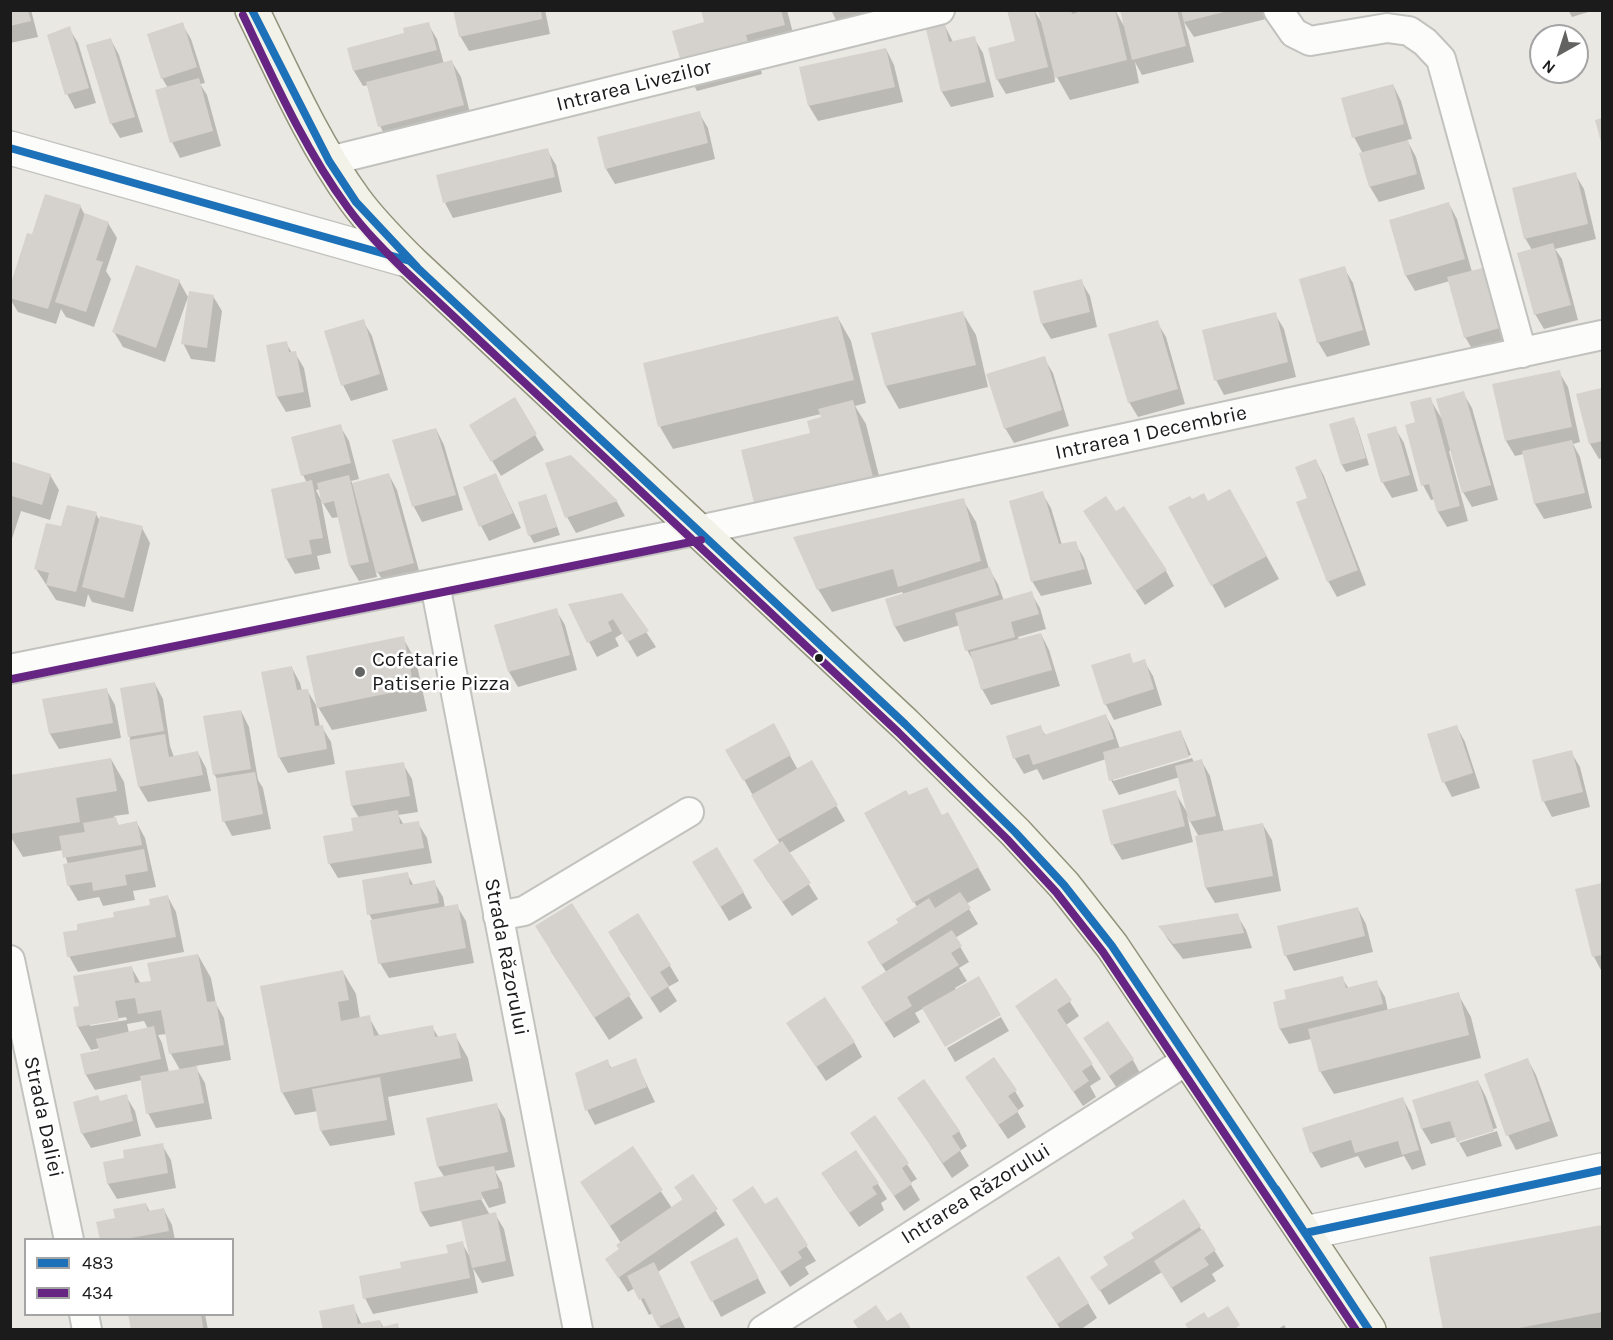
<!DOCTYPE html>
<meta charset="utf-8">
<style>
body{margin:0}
#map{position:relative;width:1613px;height:1340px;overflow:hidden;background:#eae8e2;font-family:Karla,sans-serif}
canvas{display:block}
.frame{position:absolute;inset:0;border:12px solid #1b1b1b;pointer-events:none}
.legend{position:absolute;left:24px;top:1238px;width:210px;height:78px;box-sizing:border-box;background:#fff;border:2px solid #a4a4a4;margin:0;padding:8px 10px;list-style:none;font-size:18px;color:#1b1b1b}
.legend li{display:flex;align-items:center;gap:12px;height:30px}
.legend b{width:30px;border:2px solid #a4a4a4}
.north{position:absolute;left:1529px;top:24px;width:60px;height:60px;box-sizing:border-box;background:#fff;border:2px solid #a4a4a4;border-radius:50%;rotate:219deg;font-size:16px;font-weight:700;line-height:24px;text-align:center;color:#1b1b1b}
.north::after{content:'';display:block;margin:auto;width:21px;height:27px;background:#636361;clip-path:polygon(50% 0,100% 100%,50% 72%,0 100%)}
</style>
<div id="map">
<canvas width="1613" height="1340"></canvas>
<div class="frame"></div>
<ul class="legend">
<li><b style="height:8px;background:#1d71b8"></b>483</li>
<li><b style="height:8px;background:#662483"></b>434</li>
</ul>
<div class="north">N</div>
</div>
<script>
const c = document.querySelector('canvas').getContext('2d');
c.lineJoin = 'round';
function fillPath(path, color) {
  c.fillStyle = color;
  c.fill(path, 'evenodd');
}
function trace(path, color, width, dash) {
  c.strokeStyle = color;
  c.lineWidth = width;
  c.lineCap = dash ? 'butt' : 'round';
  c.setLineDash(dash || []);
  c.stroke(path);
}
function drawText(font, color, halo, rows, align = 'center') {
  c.font = font + ' Karla,sans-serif';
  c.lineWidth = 5;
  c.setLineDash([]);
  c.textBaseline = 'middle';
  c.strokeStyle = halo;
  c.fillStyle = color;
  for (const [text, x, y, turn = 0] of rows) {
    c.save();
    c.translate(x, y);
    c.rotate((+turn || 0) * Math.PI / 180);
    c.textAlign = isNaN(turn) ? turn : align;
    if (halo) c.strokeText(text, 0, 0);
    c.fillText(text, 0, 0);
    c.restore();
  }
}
fillPath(new Path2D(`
 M10,10H31L38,37L10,43Z
 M455,10H545L550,34L469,51L460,36Z
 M702,10H787L797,48L758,58L762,74L697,91L684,68L706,23Z
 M831,10H884L840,28Z
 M1009,10H1034L1042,23L1039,10H1076L1078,14L1093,10H1115L1124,26L1121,10H1264L1266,19L1194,37L1184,22L1194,62L1142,75L1135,62L1139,83L1070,100L1054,72L1055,82L1006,94L997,79L1017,42Z
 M1568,10H1595L1572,17Z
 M943,22L953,42L974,38L983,53L994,97L951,107L942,92L926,26Z
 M182,24L191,39L205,83L200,84L207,95L221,146L180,158L172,142L168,88L162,78Z
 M428,24L437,39L444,64L452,62L461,77L472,121L388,141L380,126L369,85L363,86L354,71L349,50L405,35Z
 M69,28L78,43L96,103L75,109L67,94Z
 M111,40L119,55L143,132L120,138L111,123Z
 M886,49L894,65L903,102L818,121L809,106L801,68Z
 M1393,85L1401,101L1412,139L1407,140L1416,157L1425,189L1379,202L1370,187L1361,154H1363L1354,137Z
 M699,113L708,128L715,159L615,184L606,169Z
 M547,150L556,165L562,192L453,218L445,203Z
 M1575,174L1584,189L1596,239L1555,249L1562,259L1578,320L1544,329L1535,314L1532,250L1525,238Z
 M1449,204L1457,219L1472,272L1514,341L1474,352L1465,337L1450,281L1415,291L1406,276Z
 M80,206L85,215L108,223L117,238L106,271L111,279L94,327L66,317L61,309L56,324L18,312L10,299V291L33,236Z
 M1344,268L1353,283L1370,345L1327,357L1318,342Z
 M179,281L188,297L165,362L123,347L114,332Z
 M1081,281L1090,296L1097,327L1051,339L1042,324Z
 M213,296L222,311L215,362L191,359L183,343Z
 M962,312L976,335L988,387L899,409L886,386Z
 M1275,314L1284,329L1296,377L1224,395L1216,380Z
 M838,318L851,341L866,403L855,406L866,424L885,500L770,529L812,434L823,419L821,414L673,449L660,427Z
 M363,321L372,336L388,390L351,401L343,385Z
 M1157,322L1166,337L1185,404L1138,417L1129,402Z
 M286,343L292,353H295L304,368L311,407L286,412L277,397L267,346Z
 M1044,358L1053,373L1069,426L1014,443L1005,428Z
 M1559,372L1568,387L1580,442L1573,444L1580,457L1592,508L1544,519L1535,504L1524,454L1515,456L1506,441Z
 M1600,389L1602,393V458L1599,459L1590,444L1577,395Z
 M1463,393L1472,408L1498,500L1472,507L1463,492L1452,450L1449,451L1468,521L1447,527L1438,512L1435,499L1431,500L1423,485L1417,423L1430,399L1442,419Z
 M514,399L544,450L501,476L471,425Z
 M1353,419L1357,426L1369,465L1346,472L1342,465L1331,425Z
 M340,426L349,441L359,479L351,481L353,484L389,475L397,490L421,578L387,587L375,568L377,577L359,581L350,566L339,517L332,518L321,500L331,553L317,556L320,569L295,574L286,558L307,483L303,475ZM320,489L321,500L316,490Z
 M1395,428L1404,443L1418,491L1392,498L1383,483L1369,435Z
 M436,429L444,445L463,510L422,522L414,507L394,441Z
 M571,456L617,502L625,516L576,533L567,517Z
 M1316,461L1324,476L1366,585L1337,597L1328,581L1309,499Z
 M10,463L50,475L59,490L50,520L21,511L10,545Z
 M496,475L521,528L489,541L481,526L465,488Z
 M1042,493L1051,508L1062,545L1075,543L1084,558L1092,584L1041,596L1032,581Z
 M546,495L560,535L534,543L530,536L520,503Z
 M963,500L976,522L989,569L998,584L1004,601L1031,593L1040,608L1046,629L1018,637L1019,640L1041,634L1049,650L1060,686L991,705L982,689L975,664L967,650L960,625L904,642L895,627L887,600L904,595L902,592L832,612L818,589Z
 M1191,501L1243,513L1279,579L1225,608L1212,585Z
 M1115,513L1166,571L1174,586L1145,605L1094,527Z
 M96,514L100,521L142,528L150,543L133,612L92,602L88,594L85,607L56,600L36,569Z
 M621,594L656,647L637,657L623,633L615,638L619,646L597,657L589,642Z
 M556,610L565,625L577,670L518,687L509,672Z
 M403,638L416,661L427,711L332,730L318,707Z
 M1129,655L1134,665L1144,661L1153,676L1162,705L1114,720L1106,705L1093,666Z
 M292,668L300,683L302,691L307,690L316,705L320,727H322L331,742L335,764L288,773L279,757Z
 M155,684L163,699L170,746L174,757L198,753L206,768L211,791L148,802L139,787L121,690Z
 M106,689L115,705L121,738L59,749L50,734L44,700Z
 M241,711L249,727L258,780L263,788L271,829L232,836L224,821L217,779L214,774Z
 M1106,716L1114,731L1120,749L1181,732L1191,755L1113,778V781L1192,758L1194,762L1201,760L1210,776L1224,832L1263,825L1272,840L1281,891L1215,903L1206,888L1199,837L1187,816L1193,842L1122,860L1113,845L1104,811L1175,792L1188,814L1180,777L1119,795L1111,780L1106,759L1043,780L1037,769L1024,774L1015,759L1008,737L1040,727L1046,736Z
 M773,725L798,770L811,762L845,821L789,853L818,899L792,916L764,876L780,844L728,751Z
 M1457,727L1465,742L1480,788L1452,797L1444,782Z
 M1571,752L1580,767L1590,807L1552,817L1544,802Z
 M111,759L124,782L129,814L114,816L119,826L137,823L145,838L156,887L133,891L135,900L103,906L99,897L78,901L69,886L65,865L68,864L63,850L23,857L10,836V776Z
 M403,764L412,779L418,812L398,815L404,825L418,823L427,838L432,863L338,878L329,863L354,832L359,818L352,806L347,773Z
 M909,797L942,817L948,814L991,890L966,904L978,924L955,938L969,962L959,968L967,981L955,988L956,990L915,1013L920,1022L894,1038L871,1003L887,973L877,958L900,923L917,907L884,848Z
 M407,874L414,886L434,882L443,897L445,908L457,906L466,921L474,963L389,978L380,963L373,921L369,914Z
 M703,878L743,892L752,908L729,921Z
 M1602,884V972L1594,957L1577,890Z
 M168,897L176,912L184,952L78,972L69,956L79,931L152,906Z
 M1358,909L1366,924L1373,952L1294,971L1286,956L1279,928Z
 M1237,915L1246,930L1252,948L1183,959L1169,941L1160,927Z
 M618,948L670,966L679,981L668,987L677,1001L660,1013Z
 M550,950L629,996L643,1018L609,1040Z
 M198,955L211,978L216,1004L224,1018L231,1060L195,1066L205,1083L212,1119L156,1128L148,1113L142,1080L95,1090L86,1075L82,1055L101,1051L100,1048L91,1050L78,1027L75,1008L81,1007L131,967L141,984L152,982ZM126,1017L127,1020L90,1026V1023ZM144,1021L148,1029L129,1033L127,1024ZM167,1034L171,1054L180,1070L169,1072L162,1043L158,1035Z
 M343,972L356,994L360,1019L369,1017L380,1037L432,1027L439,1038L455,1035L468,1058L473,1081L388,1097L395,1135L330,1146L321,1131L318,1111L295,1115L282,1092Z
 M1342,978L1349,989L1376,982L1385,997L1388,1011L1458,994L1471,1017L1481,1058L1334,1094L1320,1071L1311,1039L1289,1044L1280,1029L1274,1003L1288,1000Z
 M1056,980L1079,1016L1066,1025L1101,1079L1090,1086L1096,1097L1083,1106L1026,1021Z
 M1001,1017L1009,1031L955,1062L947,1048Z
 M797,1038L854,1042L862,1057L826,1081Z
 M1085,1039L1133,1060L1141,1075L1118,1090Z
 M635,1060L655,1102L595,1125L587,1110L577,1074L607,1061L612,1069Z
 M1528,1060L1536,1075L1558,1136L1516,1150L1508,1135Z
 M966,1078L1015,1091L1024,1106L1017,1111L1026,1127L1008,1139Z
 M1478,1081L1486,1097L1497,1128L1459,1140V1143L1497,1131L1502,1146L1467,1157L1458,1141L1456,1137L1431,1144L1422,1129L1414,1101Z
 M126,1096L135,1111L141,1136L91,1148L82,1133L101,1102Z
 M899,1098L959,1131L967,1146L960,1151L969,1166L952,1178Z
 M1403,1099L1411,1114L1426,1165L1412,1170L1404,1156L1365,1168L1358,1156L1321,1168L1312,1153L1304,1129Z
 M496,1104L505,1119L515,1167L495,1171L502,1183L506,1203L489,1208L480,1192L478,1194L490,1215L495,1214L504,1229L514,1276L482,1283L473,1268L478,1293L373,1314L365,1298L402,1269L450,1254L462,1243L470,1257L463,1220L430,1227L421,1212L416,1184L445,1178L438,1167Z
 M875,1117L917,1179L910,1183L920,1200L904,1211L852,1133Z
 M162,1145L171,1160L176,1188L117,1199L108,1184L126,1159Z
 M632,1148L672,1208L683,1200L676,1188L693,1176L725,1225L658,1272L686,1330H661L653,1313L649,1315L635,1288L628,1292L607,1259L621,1250V1243L591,1197Z
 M878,1184L887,1199L881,1203L884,1210L859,1227L832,1189Z
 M776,1199L816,1261L805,1267L809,1274L790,1287L743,1215Z
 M1184,1202L1224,1266L1212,1274L1216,1281L1181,1303L1162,1272L1109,1305L1092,1277L1110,1266L1136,1238Z
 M146,1204L150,1212L164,1210L172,1225L175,1240H102L117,1220Z
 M1602,1227V1330H1444L1431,1259Z
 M745,1254L766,1293L721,1317L692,1262Z
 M1037,1293L1088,1303L1097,1318L1080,1330H1061Z
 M353,1306L362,1325L380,1321L384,1328L397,1325L400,1330H325Z
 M129,1314H205L208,1330H132Z
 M1284,1325L1287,1330H1277Z`), '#0003');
fillPath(new Path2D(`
 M10,10H28L31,21L10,26Z
 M453,10H541L542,19L459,37Z
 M701,10H781L785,25L746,35L750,51L683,69L672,31L704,22Z
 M1007,10H1034L1048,67L996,80L988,48L1015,41Z
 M1038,10H1071L1072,14L1087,10H1115L1127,60L1055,78Z
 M1120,10H1177L1186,46L1132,60Z
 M1181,10H1228V11L1184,22Z
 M944,20L949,42L975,36L986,82L941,92L925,25Z
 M183,22L197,67L161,79L147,34Z
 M429,22L437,50L353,71L347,48L404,33L403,28Z
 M70,26L89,88L65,95L47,35Z
 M111,38L135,117L110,124L86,45Z
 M886,48L895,87L808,106L799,67Z
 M452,60L464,105L378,127L366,82Z
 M199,78L213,131L170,143L155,90Z
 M1393,84L1404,124L1352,138L1341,98Z
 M700,111L708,143L605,169L597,137Z
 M1602,118V146L1595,120Z
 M1408,140L1417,174L1369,187L1359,153Z
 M548,148L555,177L443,203L436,175Z
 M1576,172L1588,224L1524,239L1512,188Z
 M45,194L81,205L48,309L10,298V286L27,233L32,234Z
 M1449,202L1465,259L1405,276L1389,220Z
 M85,213L109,222L96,260L103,262L86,312L55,302Z
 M1553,243L1571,305L1534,315L1517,253Z
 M136,265L180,280L156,348L112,332Z
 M1345,266L1363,330L1317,343L1299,279Z
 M1490,266L1507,326L1464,338L1447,277Z
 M1082,279L1090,312L1041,324L1033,291Z
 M189,291L214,295L207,348L181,344Z
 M963,311L976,365L885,386L871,333Z
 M1276,312L1288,362L1214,381L1202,330Z
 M838,316L854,380L658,427L643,363Z
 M364,319L380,374L341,386L324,331Z
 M1158,320L1178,389L1128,403L1108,334Z
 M287,341L289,352L296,351L304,392L276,397L266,345Z
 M1045,356L1062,410L1004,429L986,374Z
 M1560,370L1572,427L1505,441L1492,384Z
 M1601,388L1602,441L1589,444L1576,394Z
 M1464,391L1491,485L1462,493L1436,399Z
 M515,397L537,434L491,462L469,425Z
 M1431,397L1460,506L1437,512L1429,484L1421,486L1405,425L1415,422L1410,402Z
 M853,400L873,477L755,507L741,450L810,433L807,421L821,417L818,409Z
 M1354,417L1366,458L1341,465L1329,424Z
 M341,424L351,463L301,476L291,437Z
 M1396,426L1410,475L1381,483L1367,434Z
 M436,428L456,495L412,507L392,440Z
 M1572,440L1585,493L1534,504L1522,451Z
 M571,455L618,501L565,518L545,463Z
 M1316,459L1358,570L1327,582L1296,502L1307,498L1295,467Z
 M10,461L51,474L42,505L12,496L10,500Z
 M389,473L414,563L376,573L352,483Z
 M496,473L513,513L479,527L463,487Z
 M349,475L369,562L349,566L334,501L322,504L317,483Z
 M312,480L323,538L309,540L312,554L285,559L271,489Z
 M1230,489L1267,556L1211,586L1168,507L1190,496L1192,499L1204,493L1208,501Z
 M1043,491L1059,544L1076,541L1085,569L1031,582L1009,501Z
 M546,494L557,527L528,536L518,502Z
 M1106,496L1116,511L1124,506L1167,570L1135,591L1083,511Z
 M964,498L981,561L898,587L893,569L817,590L793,537Z
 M67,505L97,512L76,592L46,585L49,573L34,569L46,523L61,526Z
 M100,516L143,526L124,598L82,587Z
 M990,567L999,595L894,627L885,599Z
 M1032,591L1039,614L1011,622L1015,637L965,651L955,613Z
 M622,593L649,631L627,642L613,619L608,622L612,631L587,643L568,604Z
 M557,608L570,655L508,672L494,625Z
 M1041,633L1052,670L981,690L970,652Z
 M404,636L414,688L317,708L306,656Z
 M1130,653L1133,663L1145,659L1154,689L1104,705L1091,665Z
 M292,666L297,690L308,689L315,726L323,725L327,749L278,758L261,672Z
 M155,682L164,731L128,737L120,688Z
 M107,688L113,723L49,734L42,699Z
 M241,710L251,769L213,775L203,716Z
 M1106,714L1114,739L1033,765L1029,754L1013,759L1006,736L1041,725L1044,735Z
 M774,723L791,755L743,781L725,750Z
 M1457,725L1473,773L1442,783L1427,734Z
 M1181,730L1189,757L1109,781L1103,752Z
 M165,734L169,757L198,751L203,775L138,787L129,740Z
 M1572,750L1583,792L1542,802L1532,760Z
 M111,758L117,791L76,798L80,822L10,834V775Z
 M1202,759L1216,816L1189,822L1175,766Z
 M812,760L838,805L777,840L751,795Z
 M404,762L410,796L351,806L345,771Z
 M255,772L263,814L222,822L216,778Z
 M927,787L942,815L948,812L979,867L913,903L864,813L906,790L909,795Z
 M1176,790L1185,826L1111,845L1102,810Z
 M398,810L400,824L419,821L424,848L328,864L323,836L353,831L351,818Z
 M116,817L118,825L137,821L142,845L63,858L59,836L85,832L83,823Z
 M1263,823L1273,876L1205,888L1195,836Z
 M782,841L811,883L782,902L753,860Z
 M717,847L744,892L720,907L692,862Z
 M144,849L148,871L125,875L127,885L93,891L92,882L67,886L63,864Z
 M408,872L410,885L435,880L439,903L367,915L362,880Z
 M1602,883V955L1592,957L1575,889Z
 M960,892L971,908L881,965L867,942L898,923L896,919L929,898L935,908Z
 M168,895L176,937L67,957L63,932L77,930V924L114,917L113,912L150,905L149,899Z
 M572,903L631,995L594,1018L535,926Z
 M458,904L466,948L378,964L370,920Z
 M1358,907L1365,936L1284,956L1277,926Z
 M638,913L671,965L660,972L669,986L650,998L608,932Z
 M1238,913L1244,933L1173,944L1158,926Z
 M952,930L962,946L951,953L959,965L907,997L912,1006L884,1023L861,987Z
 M198,954L207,1002L216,1001L224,1045L169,1054L161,1010L138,1014L135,998L115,1001L119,1020L77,1027L73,1007L79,1006L73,976L132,966L135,983L151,981L147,963Z
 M343,970L349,1000L338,1002L341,1021L370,1015L374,1036L433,1025L435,1037L456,1033L461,1058L281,1093L260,986Z
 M979,976L1001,1015L945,1047L922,1008Z
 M1343,976L1346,988L1377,980L1383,1004L1279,1029L1273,1002L1286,999L1284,990Z
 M1056,978L1072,1000L1057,1010L1093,1064L1082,1071L1089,1081L1073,1092L1015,1006Z
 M1459,992L1469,1035L1319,1072L1308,1029Z
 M825,997L855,1042L816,1067L786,1023Z
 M1108,1021L1134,1059L1109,1076L1083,1038Z
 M154,1026L161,1059L85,1075L80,1054L99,1050L96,1039Z
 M994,1057L1017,1090L1008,1096L1019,1111L998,1125L965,1077Z
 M636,1058L647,1087L585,1111L575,1073L608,1059L610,1068Z
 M1528,1058L1550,1121L1506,1136L1484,1074Z
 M197,1066L204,1103L146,1114L140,1076Z
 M380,1077L387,1120L320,1131L312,1089Z
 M924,1079L960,1131L952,1136L961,1150L943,1163L897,1098Z
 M1478,1080L1494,1131L1457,1142L1450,1121L1421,1129L1412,1100Z
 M127,1094L133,1121L81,1134L73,1102L98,1095L100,1101Z
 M1403,1097L1419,1150L1402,1155L1398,1141L1355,1153L1351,1140L1310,1153L1302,1128Z
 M497,1103L508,1152L437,1167L426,1118Z
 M875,1115L909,1163L902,1168L912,1184L894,1196L850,1133Z
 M163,1143L168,1173L107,1184L103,1162L124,1158L123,1150Z
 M633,1146L663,1190L610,1226L580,1182Z
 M856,1150L879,1183L872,1187L877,1194L849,1213L821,1173Z
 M494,1166L499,1188L481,1192L483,1199L420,1212L414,1182Z
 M693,1174L718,1209L618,1278L605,1259L619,1249L616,1245L683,1199L674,1187Z
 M753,1186L765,1204L777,1197L808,1245L798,1252L802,1258L780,1272L732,1200Z
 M1184,1199L1201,1226L1099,1291L1090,1277L1108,1265L1103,1257L1134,1238L1131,1233Z
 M146,1203L148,1211L164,1208L169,1231L120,1240H100L96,1222L115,1218L113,1209Z
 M496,1212L506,1261L472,1268L461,1220Z
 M1602,1225V1312L1509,1330H1443L1429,1257Z
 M1203,1229L1216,1250L1204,1258L1209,1265L1171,1288L1154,1261Z
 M737,1237L759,1278L711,1302L690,1262Z
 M463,1241L470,1278L363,1299L359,1276L401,1268L400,1262L448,1253L446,1245Z
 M1059,1256L1089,1303L1057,1324L1026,1277Z
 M654,1262L680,1317L658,1327L644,1298L639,1300L627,1276Z
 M354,1304L358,1324L380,1320L382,1327L398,1323L399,1330H323L319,1311Z
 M876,1305L887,1321L901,1312L912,1330H859L853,1321Z
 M1228,1306L1240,1325L1233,1330H1189L1185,1324L1204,1312L1208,1318Z
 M128,1314H201L203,1328L131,1330Z`), '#d5d1cd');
const minor = new Path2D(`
 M1278,10L1294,33L1310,41L1387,28L1409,31L1425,42L1441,59L1522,353
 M329,161L940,10
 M435,584L578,1330
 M10,669L699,530L1602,335
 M498,916L524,911L689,812
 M10,960L69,1240
 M84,1314L87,1330
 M763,1330L1189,1059`);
const tertiary = new Path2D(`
 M10,148L410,261
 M1305,1233L1602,1170`);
const secondary = new Path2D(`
 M252,10C284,75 313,142 355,200C371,222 391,242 410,261L905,724L1015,832L1064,885L1112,946L1369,1330`);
trace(minor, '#c2c2bf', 32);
trace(tertiary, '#c2c2bf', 36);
trace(secondary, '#92937b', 36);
trace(minor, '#fcfcfb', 28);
trace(tertiary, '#fcfcfb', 33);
trace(secondary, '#f2f2e8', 33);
trace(new Path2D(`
 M252,10L329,161L356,202L417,267
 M10,148L410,261L905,724L1015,832L1064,885L1112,946L1305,1233
 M1276,1189L1369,1330
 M1305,1233L1602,1170`), '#1d71b8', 8);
trace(new Path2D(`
 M243,15C274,80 304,148 348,208C364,230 383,249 403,269L898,732L1007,839L1056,892L1103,952L1356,1330
 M12,679L701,540`), '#662483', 8);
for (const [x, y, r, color] of [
 [819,658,5,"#1b1b1b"],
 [360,672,6,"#636361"]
]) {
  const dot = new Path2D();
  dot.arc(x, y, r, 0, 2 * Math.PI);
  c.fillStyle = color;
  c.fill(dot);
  trace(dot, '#fff', 2);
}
drawText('21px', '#1b1b1b', '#fff', [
 ["Intrarea Livezilor",634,86,-14],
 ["Intrarea 1 Decembrie",1151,433,-12],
 ["Strada Răzorului",506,957,79],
 ["Strada Daliei",43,1117,78],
 ["Intrarea Răzorului",976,1194,-32]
]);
drawText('21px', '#1b1b1b', '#fff', [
 ["Cofetarie",372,660],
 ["Patiserie Pizza",372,684]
], 'left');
</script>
